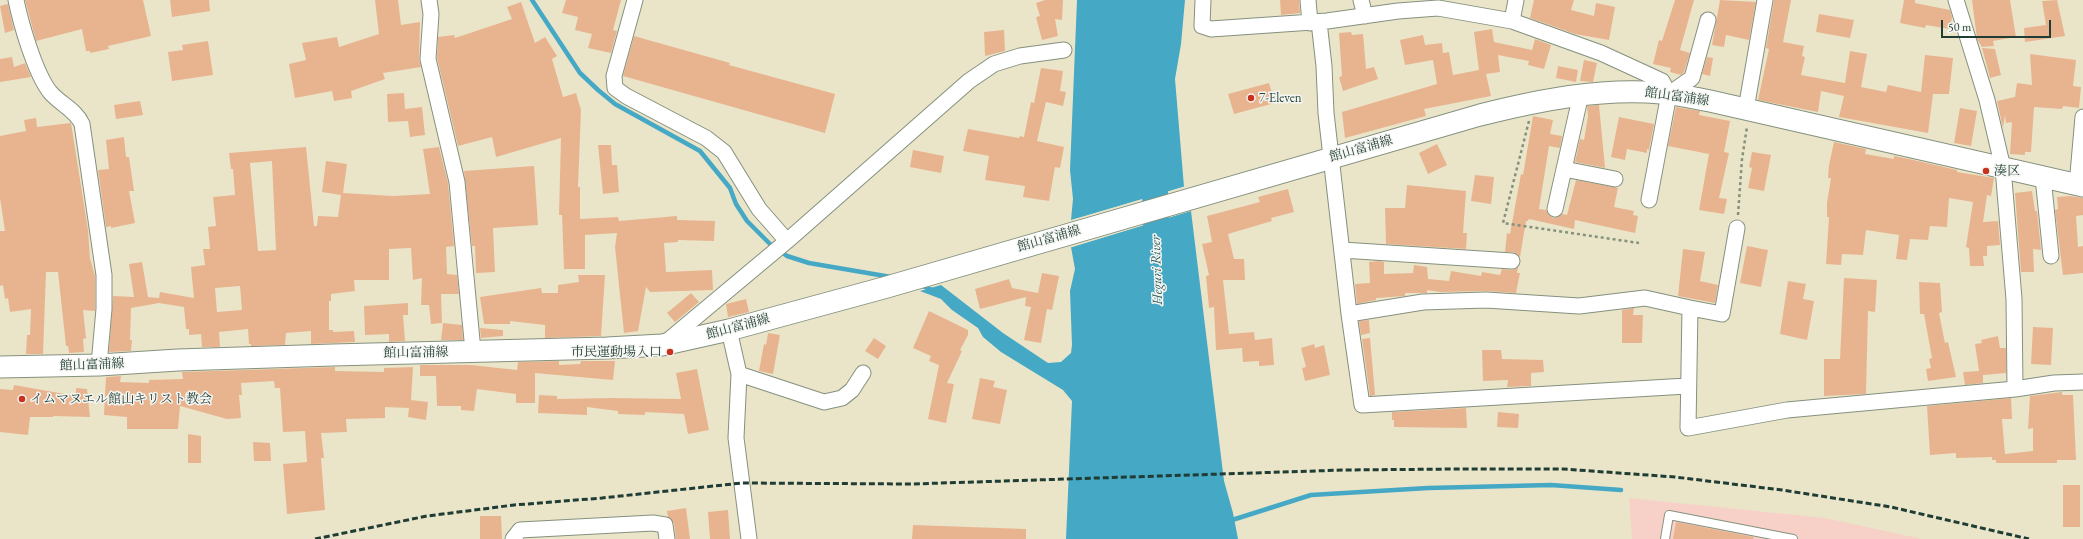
<!DOCTYPE html>
<meta charset="utf-8">
<style>
body{margin:0}
#map{position:relative;width:2083px;height:539px;overflow:hidden;background:#eae5c9;font-family:"EB Garamond",serif}
canvas{display:block}
.scale{position:absolute;left:1941px;top:20px;width:110px;height:18px;box-sizing:border-box;border:2px solid #1f3d34;border-top:0;padding-left:5px;font-size:12px;line-height:14px;white-space:nowrap;color:#1f3d34;-webkit-text-stroke:3px #f6f6f2;paint-order:stroke}
</style>
<div id="map">
<canvas width="2083" height="539"></canvas>
<div class="scale">50 m</div>
</div>
<script>
const c = document.querySelector('canvas').getContext('2d');
c.lineJoin = 'round';
function fillPath(path, color) {
  c.fillStyle = color;
  c.fill(path, 'evenodd');
}
function trace(path, color, width, dash) {
  c.strokeStyle = color;
  c.lineWidth = width;
  c.lineCap = dash ? 'butt' : 'round';
  c.setLineDash(dash || []);
  c.stroke(path);
}
function drawText(font, color, halo, rows, align = 'center') {
  c.font = font + ' "EB Garamond","Noto Serif JP",serif';
  c.lineWidth = 3;
  c.setLineDash([]);
  c.textBaseline = 'middle';
  c.strokeStyle = halo;
  c.fillStyle = color;
  for (const [text, x, y, turn = 0] of rows) {
    c.save();
    c.translate(x, y);
    c.rotate((+turn || 0) * Math.PI / 180);
    c.textAlign = isNaN(turn) ? turn : align;
    if (halo) c.strokeText(text, 0, 0);
    c.fillText(text, 0, 0);
    c.restore();
  }
}
fillPath(new Path2D(`
 M1629,498L1825,518L1922,539H1632Z`), '#f7d1c7');
fillPath(new Path2D(`
 M1077,0H1185L1181,44L1175,79L1184,187L1071,220L1073,199L1070,170Z
 M1191,211L1224,481L1233,513L1238,539H1066L1072,401L1063,390L1001,352L983,337L978,328L952,310L941,299L920,291L941,285L1003,333L1048,363L1061,362L1071,353L1072,345L1070,291L1075,269L1071,247Z`), '#45a8c5');
fillPath(new Path2D(`
 M1186,186L1184,189L1071,222L1069,221Z
 M1191,209L1193,210L1069,248L1071,245Z`), '#eae5c9');
trace(new Path2D(`
 M532,0L580,73L598,90L615,104L700,151L730,188L736,204L747,221L770,244L787,256L809,263L891,277
 M920,285L935,291
 M1229,521L1311,495L1428,488L1551,485L1621,490`), '#45a8c5', 4.5);
trace(new Path2D(`
 M1154,160L1157,256`), '#45a8c5', 26);
fillPath(new Path2D(`
 M25,0H143L151,36L108,46L109,49L90,53V51H86L82,29L36,41Z
 M170,0H209L210,11L172,17Z
 M375,0H398L401,25L420,22L419,59L421,67L383,73L385,79L351,91L352,98L334,101L332,91L295,98L289,64L306,60L302,43L337,37L339,47L379,34Z
 M566,0H621L613,30L617,31L611,53L588,48L592,34L575,30L578,17L562,13Z
 M1045,0H1063L1062,20L1055,19L1058,36L1042,40L1036,17L1040,16L1036,3Z
 M1280,0H1299L1300,13L1281,15Z
 M1534,0H1574L1571,10L1594,16L1596,3L1615,7L1609,40L1575,34L1530,18Z
 M1675,0H1694L1680,50L1690,53L1684,72L1681,75L1670,72L1671,68L1653,64L1659,40L1662,41Z
 M1720,0L1756,2L1749,40L1726,35L1724,47L1712,45Z
 M1774,0H1791L1783,42L1804,46L1802,56L1805,57L1801,75L1845,83L1850,51L1867,54L1861,87L1886,92L1888,85L1921,92L1925,55L1953,58L1949,94H1933L1928,133L1839,117L1844,96L1821,91L1818,112L1758,100L1769,49L1766,48Z
 M1904,0H1915V3L1950,10L1952,17L1950,29L1926,25L1925,28L1900,23Z
 M1972,0H2010L2016,37L1993,41L1994,46L1982,47L1977,39Z
 M2057,0L2065,36L2025,42L2024,28L2046,25L2042,1Z
 M521,2L535,43L545,37L557,56L552,59L563,97L576,93L581,110L578,187H580V219L618,217L619,221L677,216V220L715,221L714,241L678,240V242L664,243L666,272L712,270L713,290L650,292L646,287L638,331L624,333L615,247L617,233L585,235V269H564L562,215H559L561,138L496,157L492,137L458,146L437,58L438,37L454,35L455,38L512,19L507,7Z
 M8,4L14,30L5,33L0,6Z
 M1819,14L1854,20L1850,38L1816,32Z
 M1492,29L1494,42L1532,50L1535,39L1551,45L1544,69L1528,65L1529,61L1498,55L1500,72L1486,74L1491,96L1424,109L1426,116L1345,138L1342,112L1437,84L1433,60L1405,65L1400,40L1423,35L1425,45L1442,43L1443,53L1449,52L1453,75L1479,70L1474,32Z
 M1004,30L1005,51L985,56L984,32Z
 M1351,32L1352,35L1363,34L1366,69L1374,67L1378,79L1343,91L1339,77L1342,76L1339,33Z
 M634,36L730,63L729,65L835,94L825,133L623,76Z
 M208,41L213,75L172,81L168,52L183,50L182,45Z
 M1982,48L1995,49L2001,75L1990,78Z
 M2030,54L2076,60L2073,86L2081,87L2079,108L2063,106L2062,109L2034,107L2031,152H2025V155L2010,154L2012,122L2006,123L2005,115L2003,128L1997,101L2015,97L2017,83L2032,85Z
 M12,57L14,67L25,63L31,77L0,82V59Z
 M1707,57L1713,58L1710,76L1702,74Z
 M1584,60L1597,63L1593,82L1580,81Z
 M1558,66L1578,70L1576,82L1556,78Z
 M1041,68L1063,71L1060,91L1066,92L1063,106L1046,102L1037,141L1064,147L1060,168L1055,167L1049,201L1023,197L1025,186L985,180L989,156L963,151L968,129L1019,138L1020,136L1024,137L1031,102L1034,103Z
 M1269,83L1275,103L1234,114L1228,94Z
 M404,93L405,109L422,107L425,135L410,137L408,121L388,122L387,94Z
 M140,101L143,115L116,119L114,105Z
 M1599,105L1605,168L1575,162L1580,139L1584,140L1588,116L1587,106Z
 M1676,107L1700,111L1699,115L1730,121L1724,152L1729,153L1719,198L1727,199L1724,214L1699,210L1709,154L1668,146Z
 M1960,108L1977,111L1971,146L1954,143Z
 M1533,116L1553,120L1550,134L1562,136L1560,148L1549,146L1539,209L1546,210L1549,215L1553,218L1558,217L1562,214L1567,215L1576,180L1618,188L1614,207L1634,211L1633,215L1638,216L1635,233L1575,220L1574,229L1529,219L1528,221H1526L1520,257L1513,252H1505L1507,233L1510,234L1521,174L1523,175Z
 M1619,117L1654,124L1649,150L1647,149V153L1627,149L1625,160L1611,157Z
 M36,118L37,127L71,123L88,230L90,258L95,276V311L83,310L86,338L83,339L84,352L69,353L68,346H66L58,272H46L43,354H26L27,335H30L31,309L10,312L8,298L5,299L3,285L0,286V231H5L0,198V136L26,131L24,120Z
 M124,137L126,157H129L134,191H129L135,223L111,228V226L106,227L98,170L109,169L106,140Z
 M1834,142L1866,149L1865,154L1894,159V156L1909,159L1957,170V172L1994,178L1991,196L1987,195L1983,222L1998,221L2000,245L1987,246V256H1983L1984,266H1970L1969,248L1966,247L1973,202L1949,198L1947,227L1930,226L1928,240L1910,239L1907,260L1896,259L1899,235L1866,230L1863,255L1842,254L1841,265L1826,264L1829,217H1827V203L1831,178H1828L1829,165Z
 M1437,144L1447,165L1428,174L1419,153Z
 M598,145H611L612,165H617L619,192L603,194Z
 M306,147L314,226H317L318,216L338,217L341,195L322,192L326,161L347,164L343,193L393,196L430,194L423,149L439,147L448,183L454,246L446,247L447,274L457,275L459,294H441L442,323L431,324L429,305H421L422,278L413,280L411,248L389,249V280H354L355,291L331,294V301H329V330H333V332L354,331L355,342L311,344V331L286,333L285,345L251,346V344H249L248,329L219,332L220,347H202L201,334L189,335V329H186L184,307L159,303L131,308L130,340H132L131,351L109,352L113,296L134,297L129,264L142,262L148,297L159,298L160,292L194,298L191,267L205,265L203,249H210L208,227L216,226L213,197L235,195L233,169H231L229,153ZM272,161L276,250L258,251L250,163ZM240,286L242,310L217,312L215,288Z
 M913,150L944,156L941,173L910,167Z
 M1752,152L1771,155L1764,191L1748,188L1752,168L1749,167Z
 M534,166L538,225L493,228L495,272L476,273L475,246H472L464,171Z
 M1475,175L1494,177L1491,204L1471,201Z
 M1407,185L1466,191L1463,233H1467L1466,249L1386,244L1385,208H1405Z
 M1288,189L1294,212L1271,218L1272,221L1228,234L1234,259H1244L1245,280H1223L1229,334L1254,332L1255,340L1272,338L1274,365L1259,366V361L1243,362L1242,348L1216,350L1214,307L1209,308L1206,276L1209,275L1202,244L1212,242L1207,216L1260,202L1258,197Z
 M2032,191L2035,211H2037L2041,250L2033,249L2034,272H2021L2015,193Z
 M2070,196L2083,198V215L2076,216L2078,247L2083,246V273L2063,275L2055,210L2058,209L2057,197Z
 M1747,246L1768,250L1761,287L1740,283Z
 M1683,249L1705,252L1700,281L1718,285L1715,303L1678,296Z
 M1379,261L1384,262V274L1413,273L1414,265L1427,267L1428,279L1449,281L1451,271L1481,276L1482,272L1500,275L1502,269L1512,270L1518,267L1517,273H1520L1516,293L1486,291L1441,292L1427,290V293H1405V296L1376,298V300L1357,304L1355,284L1370,283L1369,262Z
 M1042,273L1059,276L1052,310L1047,309L1041,343L1024,340L1031,307L1025,306L1026,297L980,309L975,289L1009,279L1012,288L1038,293Z
 M578,275H605L601,336L545,338V325L510,321V324H484L480,297L541,288L542,293H558V285L579,282Z
 M1844,278L1877,280L1875,312L1868,311L1866,394L1824,396V359H1840Z
 M1788,281L1806,284L1803,299L1814,301L1807,340L1780,334Z
 M1919,282L1940,283L1942,312L1939,313L1945,343L1948,342L1956,377L1928,381L1926,369L1931,368L1929,359L1932,358L1924,314H1920Z
 M691,293L699,302L675,322L667,313Z
 M746,299L749,312L728,317L726,304Z
 M408,303V315H403L405,341L389,342V334L365,335L364,306Z
 M1634,308L1633,315H1643L1642,343H1622V310Z
 M929,311L968,330V335L960,350L962,351L947,383L954,384L946,423L928,419L939,365L929,361L931,356L913,348Z
 M1369,320L1370,333L1361,335L1359,321Z
 M443,323L462,325L463,340H441Z
 M2033,327L2053,328L2051,365L2031,364Z
 M480,328L503,330V336L481,338Z
 M768,333L780,335L773,374L759,371L764,344L766,345Z
 M1998,336L2000,348H2006V373L1983,375V383L1965,385L1963,372L1979,371L1975,344L1982,343L1981,340Z
 M874,338L886,346L878,359L865,351Z
 M1370,338L1375,395L1370,396L1362,339Z
 M1314,344L1315,348L1324,345L1330,375L1305,381L1302,368L1306,367L1301,348Z
 M1482,350H1501L1502,359L1543,360L1544,372L1531,373V386L1507,387L1508,380L1483,381Z
 M559,361V365L580,364L581,361H615L613,380L535,373V403H516V394L477,389L474,411L461,410V406H437L436,376H420V365H471L517,370L518,362Z
 M335,367V371L384,372V368L413,367L411,400L428,402L426,420L408,417L409,408L385,407V418L346,419L347,432L321,433L324,458H321L325,510L287,514L283,464L307,462L305,431L283,432L280,388H275L274,381L241,383L242,395H239L241,418L227,419L180,406L178,429H127V417L104,415L106,377L121,376L120,382L149,383V380L183,379L182,372Z
 M697,369L709,430L688,434L684,414L645,412V415L618,414V411L587,407V415L538,413L539,395L557,396V399L611,398L681,399L676,373Z
 M980,378L995,381L993,387L1007,390L1000,424L972,419Z
 M14,385L76,396V388L87,389L90,417L53,416V417H30L28,435L0,432V389L13,390Z
 M2062,392V395H2073L2076,460H2057V463H1996V460H1992V457L1956,458V453L1930,455L1927,406L2011,398L2012,419H2002L2005,454L2033,451V428L2028,429L2030,396Z
 M1466,408L1467,428L1394,427V420H1392V412Z
 M1498,412L1519,414L1518,428L1497,427Z
 M188,434L201,436V463H188Z
 M253,442L270,443L271,461H254Z
 M2063,485H2080V527H2063Z
 M686,508L690,539H676L674,523L668,517L667,511Z
 M728,510L730,539H710L708,512Z
 M480,516H501L502,539H480Z
 M1676,522L1754,537L1753,539H1673Z
 M913,525L1026,529V539H912Z`), '#e8b490');
const service = new Path2D(`
 M1665,539L1669,515L1793,539`);
const minor = new Path2D(`
 M16,0C21,24 35,73 50,92C60,104 76,110 82,124L104,275V309L99,365
 M429,0L431,14L428,59L457,182L473,351
 M635,0L614,76L615,88L626,96L706,138L724,152L759,209L787,241
 M1203,0L1202,26L1211,29L1327,21L1398,11L1438,8L1512,21L1601,53L1662,81L1669,94L1649,200
 M1308,0L1310,23
 M1361,0L1365,16
 M1956,0L1987,100L2003,168L2014,299L2015,389
 M1512,21L1516,0
 M1319,22L1324,66L1326,113L1349,314L1362,405L1687,386
 M1669,94L1692,78L1708,20
 M1746,109L1765,0
 M1564,169L1615,179
 M2043,177L2051,256
 M2077,185L2083,117
 M1555,209L1581,94
 M1737,228L1722,314L1690,308L1688,428L1787,410L2015,389L2054,383L2083,382
 M1342,250L1512,261
 M1349,314L1423,302L1486,300L1579,306L1645,298L1690,308
 M729,330L739,374L736,438L749,539
 M665,343L787,241L969,81L994,64L1020,56L1064,50
 M739,374L824,402L842,398L852,390L863,373
 M513,539L520,530L653,523L665,525L667,539`);
const secondary = new Path2D(`
 M0,367L99,365L178,360L333,355L607,348L662,345L729,330L887,287L1480,115C1540,100 1599,88 1661,93C1677,94 1694,98 1710,101L2083,186`);
trace(service, '#84917e', 10);
trace(minor, '#84917e', 17);
trace(secondary, '#84917e', 23);
trace(new Path2D(`
 M1529,121L1503,223L1639,243
 M1738,215L1742,159L1747,127`), '#84917e', 2.5, [3, 3]);
trace(service, '#fff', 8);
trace(minor, '#fff', 15);
trace(secondary, '#fff', 21);
trace(new Path2D(`
 M315,539L427,516L514,505L602,498L742,483L912,484L1345,470L1458,469H1563L1675,477L1782,490L1891,507L2029,539`), '#1f3d34', 3, [6, 3]);
for (const [x, y, r, color] of [
 [1251,98,4,"#c8321e"],
 [1986,171,4,"#c8321e"],
 [670,352,4,"#c8321e"],
 [22,399,4,"#c8321e"]
]) {
  const dot = new Path2D();
  dot.arc(x, y, r, 0, 2 * Math.PI);
  c.fillStyle = color;
  c.fill(dot);
  trace(dot, '#f6f6f2', 1.5);
}
drawText('13px', '#1f3d34', '#f6f6f2', [
 ["館山富浦線",1677,97,8],
 ["館山富浦線",1361,149,-16],
 ["館山富浦線",1049,239,-16],
 ["館山富浦線",738,327,-15],
 ["館山富浦線",416,353,-1],
 ["館山富浦線",92,365,-2]
]);
drawText('13px', '#1f3d34', '#f6f6f2', [
 ["7-Eleven",1259,98],
 ["湊区",1994,171],
 ["市民運動場入口",662,352,"right"],
 ["イムマヌエル館山キリスト教会",30,399]
], 'left');
drawText('italic 14px', '#2a5d60', '#f6f6f2', [
 ["Heguri River",1157,270,-92]
]);
</script>
